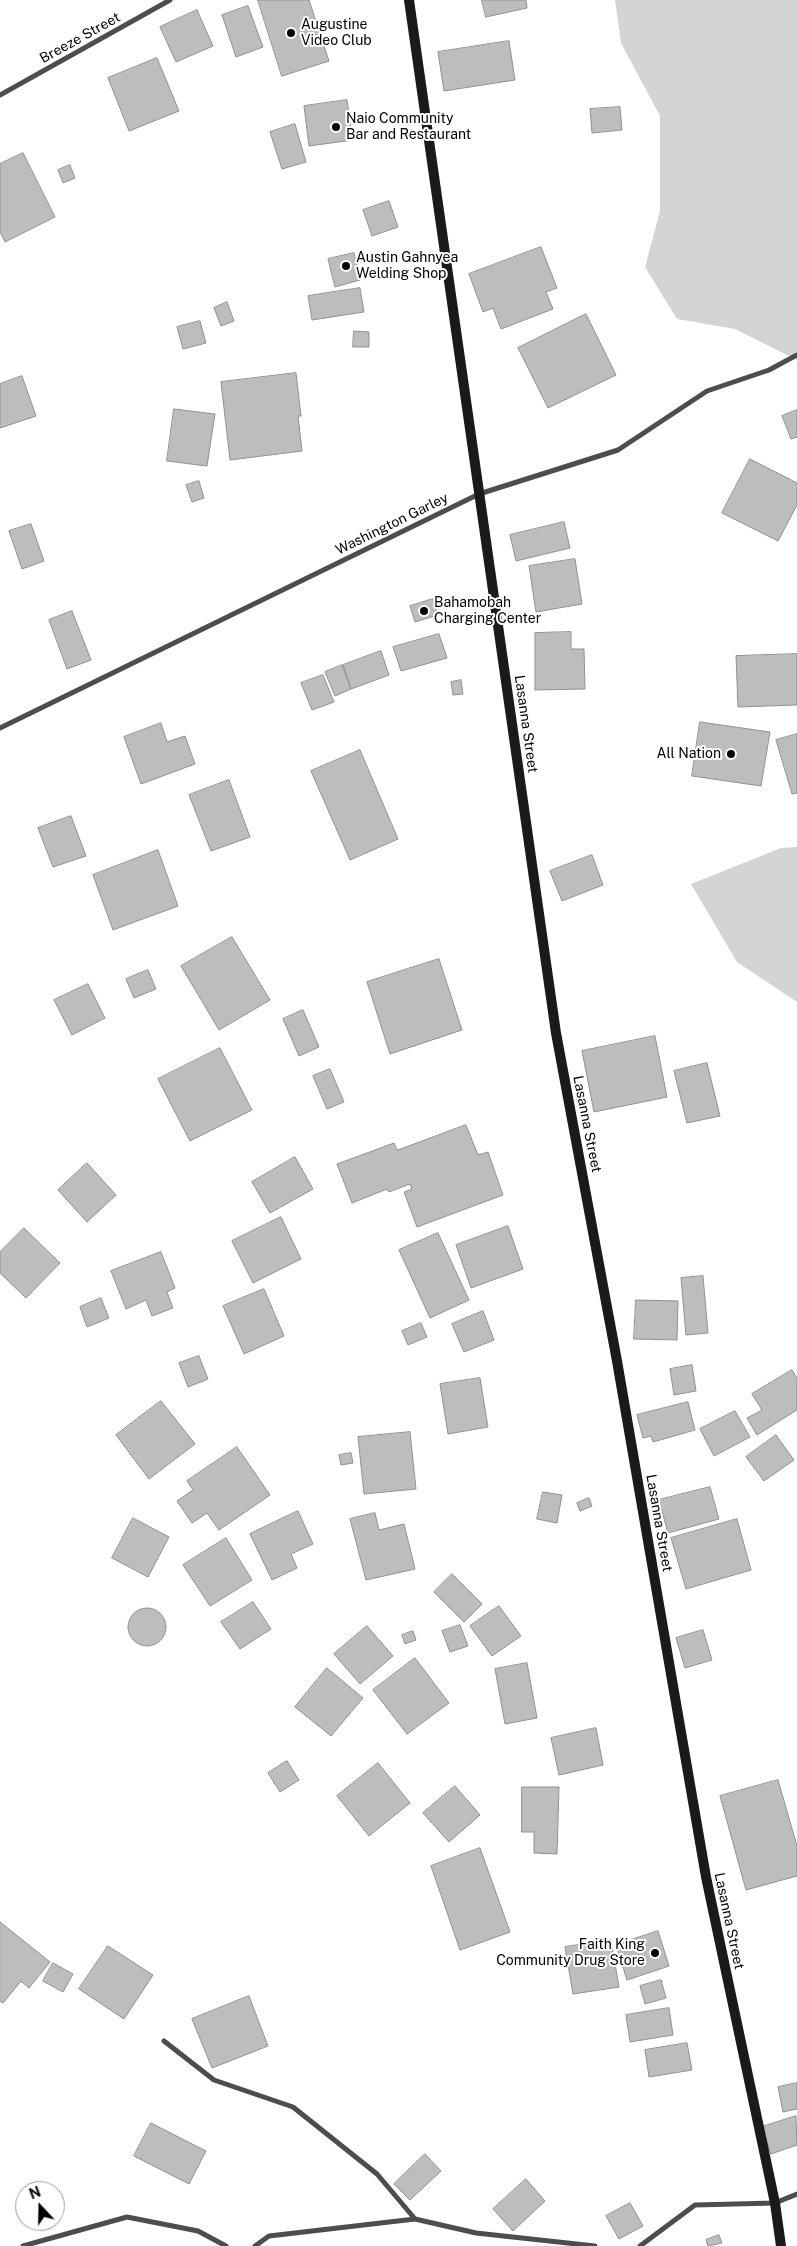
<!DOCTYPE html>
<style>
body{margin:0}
#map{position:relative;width:797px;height:2246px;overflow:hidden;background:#fff;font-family:"Public Sans",sans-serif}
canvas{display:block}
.north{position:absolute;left:15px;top:2181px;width:50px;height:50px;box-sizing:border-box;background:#fff;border:1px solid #999;border-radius:50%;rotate:339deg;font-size:14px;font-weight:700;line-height:20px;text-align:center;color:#000}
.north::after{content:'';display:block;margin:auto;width:18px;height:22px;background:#000;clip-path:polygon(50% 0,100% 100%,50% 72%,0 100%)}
</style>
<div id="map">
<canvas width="797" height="2246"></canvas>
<div class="north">N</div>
</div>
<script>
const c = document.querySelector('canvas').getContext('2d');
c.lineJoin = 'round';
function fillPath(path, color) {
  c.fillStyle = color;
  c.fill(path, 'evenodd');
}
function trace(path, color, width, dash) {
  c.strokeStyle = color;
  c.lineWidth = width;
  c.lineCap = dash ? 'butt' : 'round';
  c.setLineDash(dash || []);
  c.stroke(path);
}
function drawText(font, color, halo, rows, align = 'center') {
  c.font = font + ' "Public Sans",sans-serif';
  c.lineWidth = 4;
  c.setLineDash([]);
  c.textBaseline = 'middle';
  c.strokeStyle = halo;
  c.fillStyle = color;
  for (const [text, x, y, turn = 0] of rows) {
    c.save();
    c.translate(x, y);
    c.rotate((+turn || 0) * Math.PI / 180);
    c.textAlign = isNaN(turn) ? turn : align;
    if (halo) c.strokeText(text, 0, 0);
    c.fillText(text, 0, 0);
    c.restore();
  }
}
fillPath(new Path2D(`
 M615,0H797V360L735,329L677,319L645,267L660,211V116L621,43Z
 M797,847V1002L737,962L691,884L781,848Z`), '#d4d4d4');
const building = new Path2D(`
 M258,0H309L329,61L282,76Z
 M482,0H526L527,8L486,17Z
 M248,6L263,47L236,57L222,15Z
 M197,10L213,46L176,62L160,27Z
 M509,41L515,80L444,91L438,52Z
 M157,58L179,111L129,131L108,78Z
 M347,100L353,140L309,146L304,106Z
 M620,107L622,130L592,133L590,109Z
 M295,124L306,162L282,169L270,132Z
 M23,153L55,217L5,242L0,232V164Z
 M70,165L75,178L63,183L58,170Z
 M389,201L398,227L372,236L363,210Z
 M541,247L557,288L546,292L553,309L501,329L493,308L483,312L469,274Z
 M354,253L360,280L335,287L328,259Z
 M360,288L364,312L312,320L308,296Z
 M227,302L234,321L221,326L214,308Z
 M586,314L616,375L548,408L518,348Z
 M200,321L206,343L183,349L177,327Z
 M354,331L369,332V347H353Z
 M296,373L301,416H298L302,451L230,460L221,382Z
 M22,376L36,416L0,428V384Z
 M174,409L215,414L207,466L167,461Z
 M797,410V437L791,439L782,416Z
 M750,459L797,483V505L778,541L722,513Z
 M199,481L204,498L192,502L186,485Z
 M564,522L570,548L516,561L510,535Z
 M31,524L44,561L22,569L9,531Z
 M575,559L582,604L536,612L529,566Z
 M433,599L438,615L415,622L410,606Z
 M72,611L91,660L67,669L49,620Z
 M571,632V649H584L585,689L535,690V633Z
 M439,634L447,658L401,671L393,647Z
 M381,651L389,675L351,689L343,665Z
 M797,654V705L738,707L736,656Z
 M342,665L351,689L335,696L325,672Z
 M323,675L334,702L312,710L301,683Z
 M461,680L463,694L453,695L451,682Z
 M700,722L770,732L761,786L692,776Z
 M161,723L167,742L185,736L195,764L141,784L124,737Z
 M797,734V793L792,794L776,740Z
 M360,750L398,839L350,860L311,771Z
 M229,780L250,837L211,851L189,795Z
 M71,816L86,856L53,867L38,828Z
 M158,850L178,906L113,930L93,875Z
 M592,855L603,885L562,901L550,871Z
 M232,937L270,1000L219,1030L181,966Z
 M439,959L462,1030L390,1054L367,982Z
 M148,970L156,989L134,998L126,979Z
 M88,984L105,1018L72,1035L54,1000Z
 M303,1010L319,1047L299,1056L283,1019Z
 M655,1036L667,1097L594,1112L582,1051Z
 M220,1048L252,1110L190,1141L158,1079Z
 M707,1063L720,1116L687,1123L674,1071Z
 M330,1069L344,1102L327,1109L313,1076Z
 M466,1125L478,1155L488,1152L503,1195L417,1227L404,1192L412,1189L410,1184L389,1192L387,1189L352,1203L337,1164L394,1143L397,1150Z
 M295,1157L313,1189L270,1213L252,1182Z
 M87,1163L116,1195L87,1222L58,1190Z
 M281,1217L301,1259L253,1283L232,1241Z
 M508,1226L523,1269L471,1288L456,1245Z
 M24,1228L60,1263L26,1298L0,1273V1252Z
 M438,1233L469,1300L430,1318L399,1250Z
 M161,1252L175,1288L167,1292L173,1308L152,1316L146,1300L126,1309L111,1271Z
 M703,1276L708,1333L686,1335L681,1278Z
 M264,1289L284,1336L244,1354L223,1306Z
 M101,1298L109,1318L87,1327L80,1307Z
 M636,1300L678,1301L677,1340L634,1339Z
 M483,1311L494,1340L464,1352L452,1324Z
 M421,1323L427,1337L408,1345L402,1331Z
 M199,1356L208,1379L188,1387L179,1363Z
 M692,1365L696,1391L674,1395L670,1369Z
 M792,1370L797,1378V1410L757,1435L747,1418L762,1410L752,1394Z
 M480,1378L488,1427L448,1434L440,1384Z
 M161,1401L195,1444L149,1479L116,1435Z
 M688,1402L695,1430L653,1442L651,1436L643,1438L637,1415Z
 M735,1411L750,1437L714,1456L700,1429Z
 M410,1432L416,1489L364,1494L358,1437Z
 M776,1435L794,1460L764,1481L746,1457Z
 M237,1447L270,1495L219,1530L207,1513L192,1523L177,1501L193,1490L187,1481Z
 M351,1453L353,1463L341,1465L339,1455Z
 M710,1487L719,1519L668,1533L659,1500Z
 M543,1492L562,1495L557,1523L537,1519Z
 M589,1498L592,1506L580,1511L577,1503Z
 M298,1511L313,1544L291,1554L297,1568L272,1580L250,1534Z
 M375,1513L379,1530L404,1524L415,1569L366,1580L350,1519Z
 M133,1518L169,1537L148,1577L112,1558Z
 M737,1519L751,1570L686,1589L671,1538Z
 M226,1538L252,1580L210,1606L183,1565Z
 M452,1574L482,1604L464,1622L434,1592Z
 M253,1602L271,1629L240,1649L221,1622Z
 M499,1606L521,1636L492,1656L470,1626Z
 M128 1627a19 19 0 1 1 38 0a19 19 0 1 1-38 0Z
 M460,1625L468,1646L450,1652L442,1631Z
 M367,1626L393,1656L360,1684L334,1654Z
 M703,1630L712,1660L685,1668L676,1638Z
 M413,1631L416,1640L405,1644L402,1635Z
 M415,1658L449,1703L407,1734L373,1690Z
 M527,1663L537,1718L505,1724L495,1669Z
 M327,1668L363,1698L331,1736L295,1707Z
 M596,1728L603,1765L559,1775L551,1738Z
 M287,1761L299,1780L280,1792L268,1773Z
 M378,1763L410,1803L369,1836L337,1796Z
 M778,1780L797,1846V1876L746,1890L720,1796Z
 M455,1786L480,1815L449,1842L423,1813Z
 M522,1787H559L557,1854L534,1853V1832H522Z
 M480,1848L510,1932L460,1950L431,1866Z
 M0,1922L50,1962L29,1988L21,1981L3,2003L0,2001Z
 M658,1931L669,1966L627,1980L616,1945Z
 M611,1940L619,1987L573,1994L565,1947Z
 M108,1946L153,1975L124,2019L79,1989Z
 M53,1963L73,1974L63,1992L43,1981Z
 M661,1980L666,1998L645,2004L640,1986Z
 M249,1996L268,2046L212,2068L192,2019Z
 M669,2008L673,2035L630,2042L626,2015Z
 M687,2043L692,2070L649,2077L645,2050Z
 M797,2083V2109L783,2112L778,2087Z
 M796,2116L797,2145L771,2154L762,2127Z
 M151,2123L206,2151L189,2184L134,2156Z
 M425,2154L441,2171L410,2200L394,2184Z
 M526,2179L545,2201L513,2231L493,2209Z
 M630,2203L643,2226L619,2239L606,2216Z
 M719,2235L722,2243L708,2246L706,2240Z`);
fillPath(building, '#bdbdbd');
trace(building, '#919191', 1);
trace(new Path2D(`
 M0,95L170,0
 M0,728L479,494L618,450L707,391L769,370L797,355
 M164,2041L214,2080L293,2107L377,2174L415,2219
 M23,2246L127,2217L198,2231L226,2246
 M255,2246L269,2236L415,2219L476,2233L595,2246
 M640,2246L695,2205L775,2203L797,2194`), '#4d4d4d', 5);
trace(new Path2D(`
 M409,0L556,1033L617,1361L706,1877L775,2203L781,2246`), '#1a1a1a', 10);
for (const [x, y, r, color] of [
 [291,33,5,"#000"],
 [336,127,5,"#000"],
 [346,266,5,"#000"],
 [424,611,5,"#000"],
 [731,754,5,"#000"],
 [655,1953,5,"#000"]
]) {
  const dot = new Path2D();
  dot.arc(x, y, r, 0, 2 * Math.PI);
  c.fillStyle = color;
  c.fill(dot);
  trace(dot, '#fff', 2);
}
drawText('14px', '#000', '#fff', [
 ["Augustine",301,25],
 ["Video Club",301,41],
 ["Naio Community",346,119],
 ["Bar and Restaurant",346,135],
 ["Austin Gahnyea",356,258],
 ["Welding Shop",356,274],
 ["Bahamobah",434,603],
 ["Charging Center",434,619],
 ["All Nation",721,754,"right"],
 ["Faith King",645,1945,"right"],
 ["Community Drug Store",645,1961,"right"]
], 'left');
drawText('14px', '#000', '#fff', [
 ["Breeze Street",80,38,-29],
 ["Washington Garley",392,524,-26],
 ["Lasanna Street",526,724,82],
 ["Lasanna Street",587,1124,79],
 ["Lasanna Street",659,1523,80],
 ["Lasanna Street",729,1921,78]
]);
</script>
